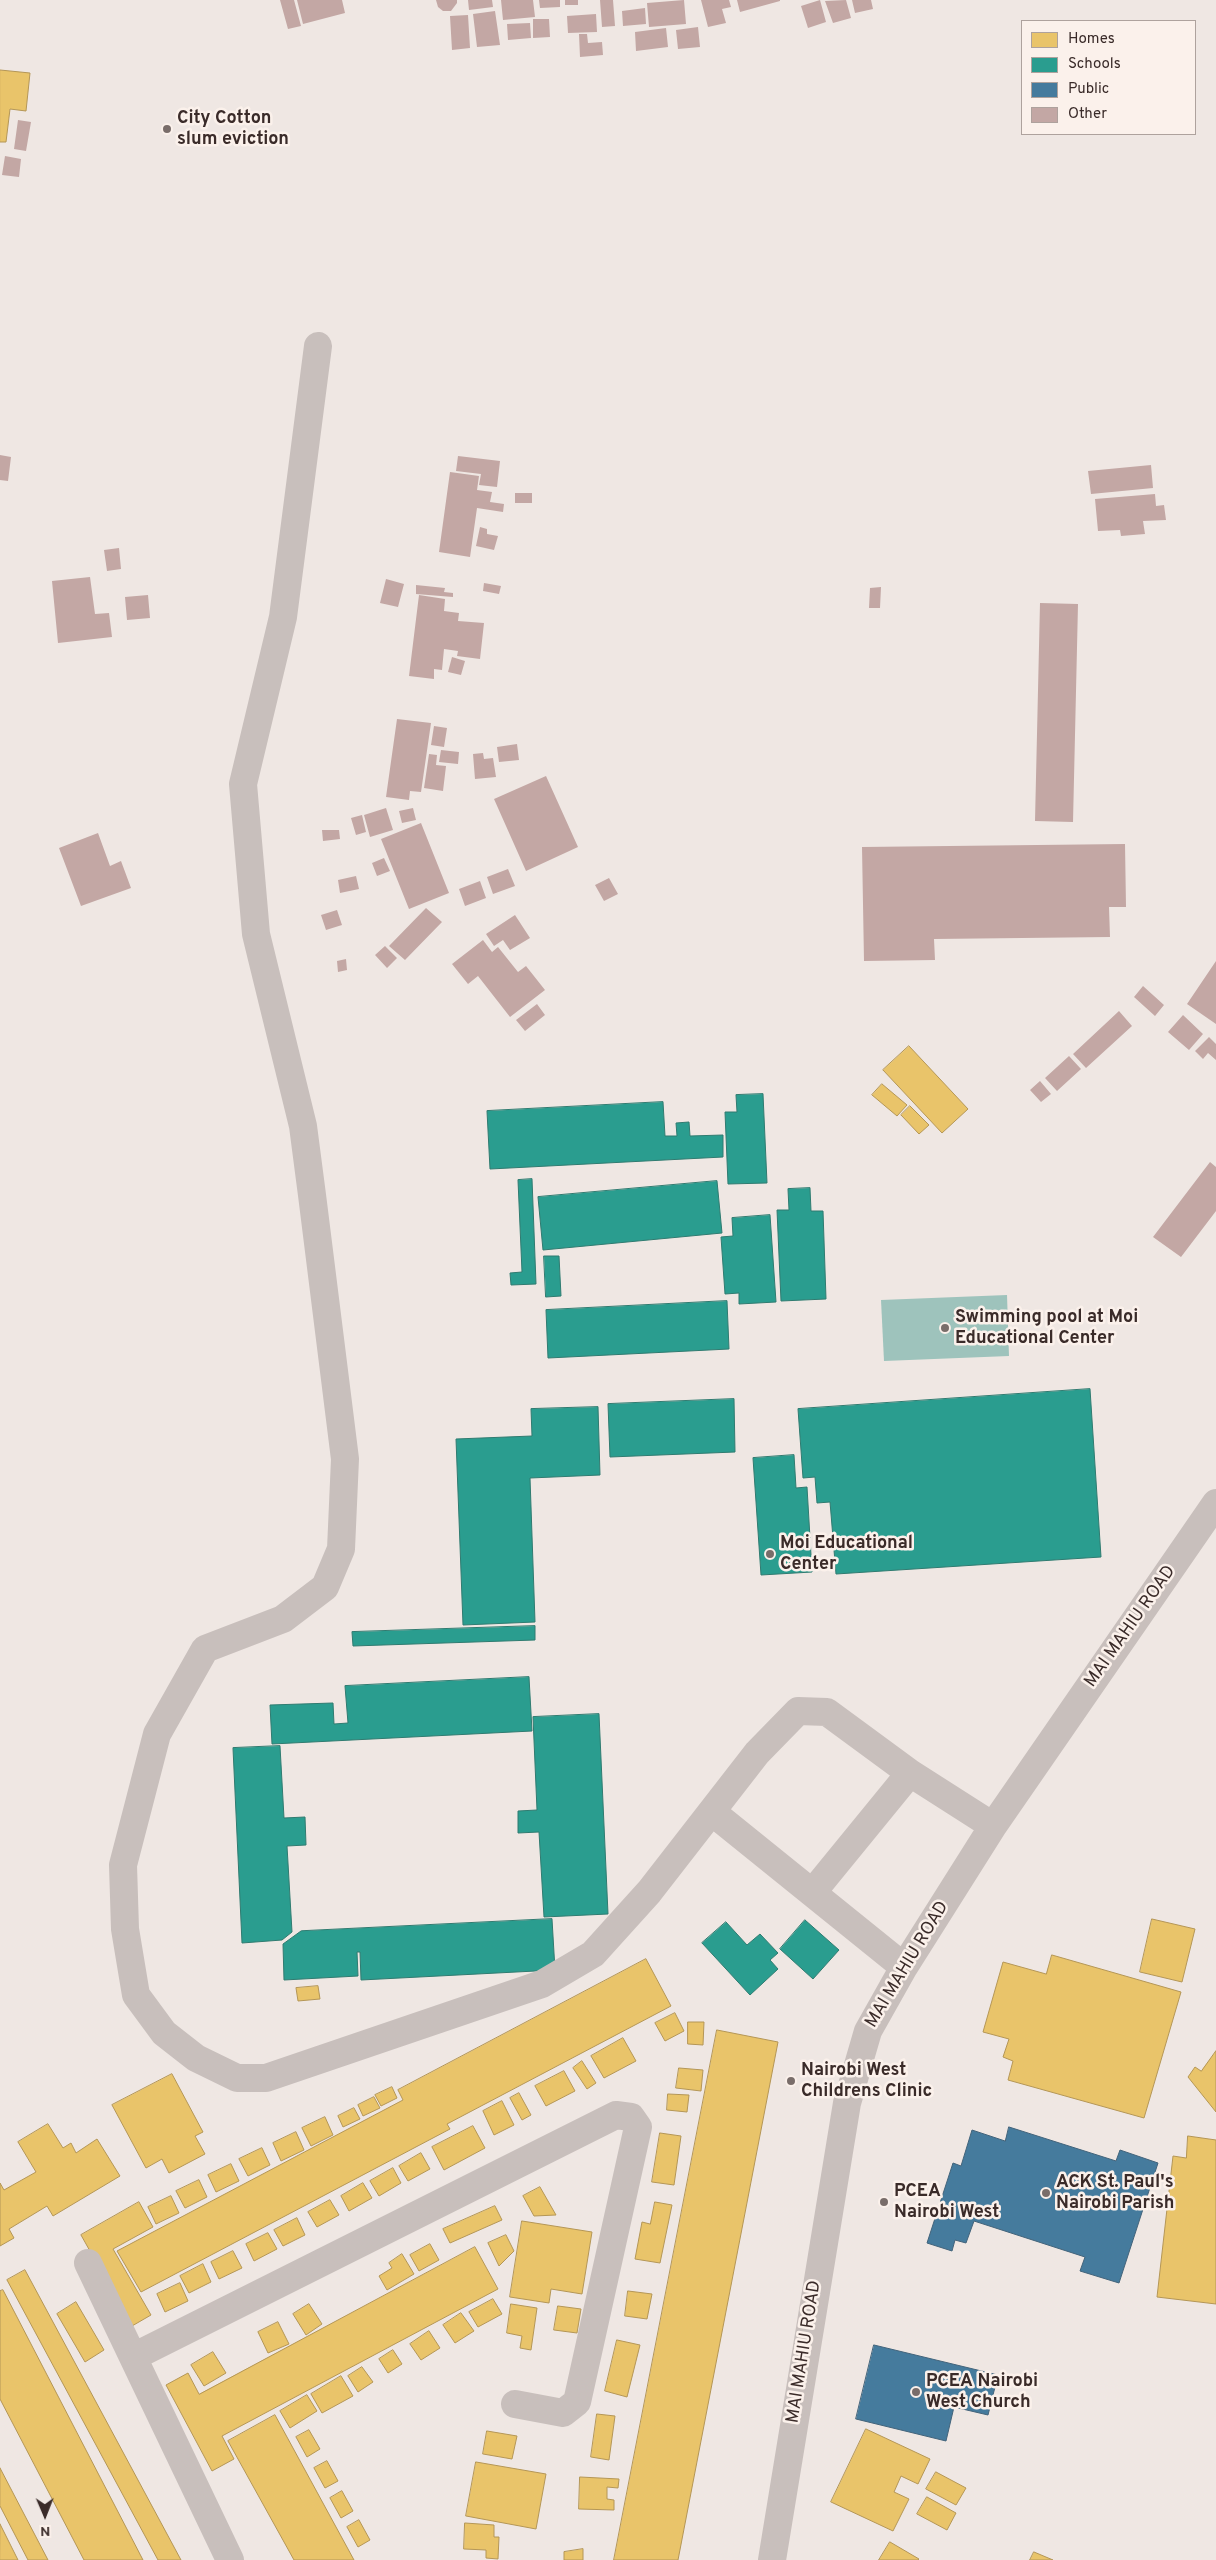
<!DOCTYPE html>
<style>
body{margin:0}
#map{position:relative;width:1216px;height:2560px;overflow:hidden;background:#efe7e3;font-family:Overpass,sans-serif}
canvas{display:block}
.legend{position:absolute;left:1021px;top:20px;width:175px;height:115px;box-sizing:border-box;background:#fbf1eb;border:1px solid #aea29d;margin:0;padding:6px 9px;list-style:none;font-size:15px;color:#3a2b29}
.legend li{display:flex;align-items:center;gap:10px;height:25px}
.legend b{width:25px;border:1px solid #aea29d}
.north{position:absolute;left:20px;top:2490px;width:50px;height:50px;-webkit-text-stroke:4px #fbf1eb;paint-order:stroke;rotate:179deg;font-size:14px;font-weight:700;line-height:20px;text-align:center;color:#3a2b29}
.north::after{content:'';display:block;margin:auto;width:18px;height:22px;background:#3a2b29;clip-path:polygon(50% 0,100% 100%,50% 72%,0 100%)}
</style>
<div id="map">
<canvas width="1216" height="2560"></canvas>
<ul class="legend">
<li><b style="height:14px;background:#e9c46a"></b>Homes</li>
<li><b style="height:14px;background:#2a9d8f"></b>Schools</li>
<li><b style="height:14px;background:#457b9d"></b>Public</li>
<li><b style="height:14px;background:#c3a7a4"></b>Other</li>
</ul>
<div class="north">N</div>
</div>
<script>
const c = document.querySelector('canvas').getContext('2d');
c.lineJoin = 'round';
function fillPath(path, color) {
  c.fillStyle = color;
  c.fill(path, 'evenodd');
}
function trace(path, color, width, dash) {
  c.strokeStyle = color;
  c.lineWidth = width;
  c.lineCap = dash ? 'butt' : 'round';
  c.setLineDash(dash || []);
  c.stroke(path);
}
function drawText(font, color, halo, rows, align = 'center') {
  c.font = font + ' Overpass,sans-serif';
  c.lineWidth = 5;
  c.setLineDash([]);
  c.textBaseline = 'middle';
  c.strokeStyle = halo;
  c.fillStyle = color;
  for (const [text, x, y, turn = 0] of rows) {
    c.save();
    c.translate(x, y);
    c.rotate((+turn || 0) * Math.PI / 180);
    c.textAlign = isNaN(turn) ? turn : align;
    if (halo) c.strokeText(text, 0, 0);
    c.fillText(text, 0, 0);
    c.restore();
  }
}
fillPath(new Path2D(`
 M1007,1295L1009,1356L884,1361L881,1300Z`), '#9ec3bc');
const homes = new Path2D(`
 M0,70L30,73L26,111L10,109L6,142H0Z
 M909,1046L968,1109L942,1133L883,1070Z
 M882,1084L907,1105L897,1116L872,1095Z
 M910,1106L929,1125L919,1134L901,1115Z
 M1152,1919L1195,1929L1182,1982L1140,1972Z
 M1052,1955L1181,1992L1144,2118L1008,2080L1013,2061L1003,2057L1009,2039L983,2032L1003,1962L1046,1974Z
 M646,1959L671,2006L447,2124L450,2129L141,2292L117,2251L403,2100L398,2090Z
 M318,1986L320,1999L298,2001L296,1988Z
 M675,2013L684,2031L665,2041L655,2023Z
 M688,2022H704L703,2045L688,2044Z
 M717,2030L778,2042L678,2560H614Z
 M623,2038L636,2061L604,2078L591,2056Z
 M1216,2051V2112L1188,2077L1195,2067L1201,2071Z
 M582,2061L596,2083L587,2089L573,2068Z
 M679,2068L703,2070L701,2091L676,2088Z
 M564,2071L575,2091L546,2106L535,2086Z
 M172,2074L203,2132L195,2136L205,2154L169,2173L162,2159L146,2168L112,2105Z
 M392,2087L397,2098L381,2106L375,2095Z
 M519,2093L531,2115L522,2120L510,2098Z
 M668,2094L689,2095L687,2112L667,2110Z
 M374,2097L380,2108L363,2116L358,2105Z
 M502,2101L514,2125L494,2135L483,2111Z
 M354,2108L360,2119L343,2127L338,2116Z
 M325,2117L333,2135L311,2146L302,2128Z
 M48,2124L63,2148L71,2143L76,2153L97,2139L120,2176L53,2216L47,2206L9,2229L14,2238L0,2246V2183L4,2190L36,2172L18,2142Z
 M473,2126L485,2148L444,2170L432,2147Z
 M296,2132L304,2150L281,2161L273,2143Z
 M660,2133L681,2136L674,2185L652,2182Z
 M1188,2136L1216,2140V2304L1157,2297L1173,2156L1186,2158Z
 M262,2148L270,2165L248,2176L239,2159Z
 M421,2153L430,2169L408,2181L399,2166Z
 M231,2164L239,2181L216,2192L208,2175Z
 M393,2168L401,2183L379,2196L370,2181Z
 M199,2180L207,2197L185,2208L176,2191Z
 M363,2183L372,2198L349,2211L341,2196Z
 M540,2187L556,2215L534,2216L523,2196Z
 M171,2196L179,2213L156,2224L148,2207Z
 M330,2200L339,2215L317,2227L308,2212Z
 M139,2202L153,2227L113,2249L151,2315L132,2326L81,2235Z
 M655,2202L672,2205L660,2263L635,2259L642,2222L650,2224Z
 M495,2206L502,2220L450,2243L443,2229Z
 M297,2218L305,2235L283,2246L274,2230Z
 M522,2221L592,2232L582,2294L551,2289L549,2303L510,2297Z
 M268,2233L277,2249L254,2261L246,2244Z
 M506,2235L514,2251L499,2266L488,2243Z
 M430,2244L439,2260L419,2271L410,2255Z
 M475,2247L498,2289L222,2436L234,2459L212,2471L166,2385L188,2373L199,2394Z
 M233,2251L242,2268L219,2279L211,2262Z
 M402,2254L414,2274L387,2290L379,2276L392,2268L389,2263Z
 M203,2264L211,2282L189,2293L180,2276Z
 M25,2270L181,2560H158L7,2280Z
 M180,2283L188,2301L165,2312L157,2294Z
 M3,2290L143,2560H84L0,2399V2291Z
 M628,2291L652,2294L647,2319L625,2316Z
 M493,2299L502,2314L478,2327L469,2312Z
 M76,2302L104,2350L85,2362L57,2314Z
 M309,2304L322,2324L306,2335L293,2314Z
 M511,2304L537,2308L531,2350L520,2348L522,2336L507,2333Z
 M558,2306L581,2309L577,2333L554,2330Z
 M461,2313L474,2331L455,2343L443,2325Z
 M278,2322L289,2344L268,2353L258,2332Z
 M429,2331L440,2348L421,2360L410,2344Z
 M617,2340L640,2345L627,2397L605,2391Z
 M393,2350L402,2364L388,2373L379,2359Z
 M213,2352L226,2373L204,2386L191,2365Z
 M362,2367L373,2382L358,2392L348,2376Z
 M341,2376L353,2396L322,2413L311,2394Z
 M307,2395L317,2411L290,2428L280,2411Z
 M597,2414L615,2416L609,2460L591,2457Z
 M275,2415L354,2560H294L228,2441Z
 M866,2429L930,2459L918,2484L901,2476L894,2492L909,2499L893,2531L831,2502Z
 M309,2430L320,2449L307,2457L296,2437Z
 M487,2431L517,2436L512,2459L483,2454Z
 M327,2461L338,2481L325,2488L314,2468Z
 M476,2462L546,2474L536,2529L466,2516Z
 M0,2468L48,2560H28L0,2506Z
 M936,2472L966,2488L956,2505L926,2489Z
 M580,2477L619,2479L618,2488L607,2487V2499L614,2500V2510L579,2509Z
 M342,2491L353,2511L341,2518L330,2498Z
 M927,2497L956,2513L947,2530L917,2514Z
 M359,2520L370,2540L358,2547L347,2527Z
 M465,2523L494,2525V2537H499L498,2559L486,2558V2550L464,2549Z
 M0,2524L18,2560H0Z
 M890,2542L919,2559L918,2560H879Z
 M583,2549V2560H564V2552Z
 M1034,2552L1053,2560H1030Z`);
fillPath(homes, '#e9c46a');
trace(homes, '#b49656', 1);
const schools = new Path2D(`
 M763,1094L767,1183L728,1184L725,1112H737L736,1095Z
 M663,1102L665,1136H677L676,1123L689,1122L690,1136L723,1135V1157L490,1169L487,1111Z
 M532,1179L536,1284L511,1285L510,1273L522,1272L518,1180Z
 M717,1181L722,1233L543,1250L538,1197Z
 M810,1188L811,1211H823L826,1299L781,1301L777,1210H789L788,1189Z
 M770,1215L776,1302L739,1304V1293L725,1294L721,1237L733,1236L732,1218Z
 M544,1256H559L561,1296L546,1297Z
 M727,1301L729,1349L548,1358L546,1310Z
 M1090,1389L1101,1557L836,1574L830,1502L817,1503L815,1477L803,1478L798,1409Z
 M734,1399L735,1452L610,1457L608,1404Z
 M598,1407L600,1475L530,1478L535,1622L463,1625L456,1439L532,1436L531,1409Z
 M794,1455L796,1488L807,1487L812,1572L761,1575L753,1458Z
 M535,1626V1640L353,1646L352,1632Z
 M529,1677L532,1731L272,1744L270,1705L333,1703L334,1724L348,1723L345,1686Z
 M599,1714L608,1914L544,1917L539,1832L518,1833V1811L537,1810L533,1717Z
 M280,1746L284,1818L305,1817L306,1845L287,1846L292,1932L282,1940L242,1943L233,1748Z
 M552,1919L555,1970L361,1980L360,1952H357L358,1976L284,1980L283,1944L301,1931Z
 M805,1920L839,1950L813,1979L780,1949Z
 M726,1922L747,1945L760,1934L778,1953L770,1960L778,1969L750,1995L702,1943Z`);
fillPath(schools, '#2a9d8f');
trace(schools, '#2f7b70', 1);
const public = new Path2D(`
 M1009,2127L1116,2161L1120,2150L1158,2163L1119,2283L1080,2271L1085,2257L974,2221L966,2243L955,2240L952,2251L927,2243L953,2163L961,2166L972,2130L1005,2141Z
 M874,2345L998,2375L988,2415L954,2407L946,2441L856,2419Z`);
fillPath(public, '#457b9d');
trace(public, '#42637a', 1);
fillPath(new Path2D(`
 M280,0H294L301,26L288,29Z
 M297,0H342L345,13L303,24Z
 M436,0H457V3L451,11H443L438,7Z
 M468,0H492L493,7L469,10Z
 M501,0H533L535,17L503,20Z
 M539,0H560V7L540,8Z
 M565,0H578V5H565Z
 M600,0H613L615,26L602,27Z
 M684,0L686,24L649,27L647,3Z
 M701,0H729L731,7L722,9L726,23L708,27Z
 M737,0H780V1L740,12Z
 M820,0L826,22L808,28L801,6Z
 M846,0L851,18L833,23L825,1Z
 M852,0H871L873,9L855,13Z
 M645,8L646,24L623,26L622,11Z
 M495,11L500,45L477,47L473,14Z
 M596,14L597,32L568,33L567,16Z
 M468,15L470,48L452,50L450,16Z
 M533,19H549L550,37L533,38Z
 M530,23L531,38L508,40L507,24Z
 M698,27L700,47L678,49L676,30Z
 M666,28L668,47L636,51L635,32Z
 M579,34H587L588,43L602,42L603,55L580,57Z
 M18,120L31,122L26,151L14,149Z
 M5,156L21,159L19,177L2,175Z
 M0,455L11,457L8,481L0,480Z
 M458,456L500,461L497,487L479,485L481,474L456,471Z
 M1151,465L1153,488L1091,494L1088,471Z
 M450,472L479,476L477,490L492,492L490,502L504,504L503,512L477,508L470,557L439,552Z
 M515,493H532V503H515Z
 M1155,494L1156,506L1164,505L1166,520L1143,521L1145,534L1121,536L1120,530L1098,531L1095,499Z
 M480,527L487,529V534L498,536L494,550L476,546Z
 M119,548L121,569L107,571L104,550Z
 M90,577L95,614L109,613L112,637L58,643L52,581Z
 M386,579L404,584L398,607L380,603Z
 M484,583L501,586L499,594L483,591Z
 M416,585L445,588L444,592L453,593V597L416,594Z
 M881,587L880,608H869L870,588Z
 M148,595L150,618L127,620L125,597Z
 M419,595L445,599L444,611L459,613L458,621L484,623L480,659L457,656L458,651L444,649L442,670L434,669V679L409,676Z
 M1040,603L1078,604L1073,822L1035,821Z
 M452,657L465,661L461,675L448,672Z
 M397,719L431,723L421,792L410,791L409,800L386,797Z
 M434,726L447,728L444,747L431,745Z
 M517,744L519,760L499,762L497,747Z
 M441,750L459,752L458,764L439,762Z
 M483,753L484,759L493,758L496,777L475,779L473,754Z
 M429,754L437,755L436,765L446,766L443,791L424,788Z
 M546,776L578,847L526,871L494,799Z
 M386,808L393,830L370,837L364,815Z
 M413,808L416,820L402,823L399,811Z
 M362,815L366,832L356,835L351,818Z
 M421,823L449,893L409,909L381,839Z
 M322,830H339L340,839L323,841Z
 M98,833L110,866L121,861L131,888L81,906L59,848Z
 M1125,844L1126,907H1109L1110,937L934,939L935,960L864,961L862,847Z
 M384,858L390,871L377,876L372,863Z
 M508,869L515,886L493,894L487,877Z
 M356,876L359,889L340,893L338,880Z
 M609,878L618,894L604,901L595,885Z
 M480,881L486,898L465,906L459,889Z
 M426,908L442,922L405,960L389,946Z
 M337,910L342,925L326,930L321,915Z
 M515,915L530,938L510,950L503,940L494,946L486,934Z
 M483,940L492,952L498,947L518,972L526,966L545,990L510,1017L478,976L468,984L452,964Z
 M385,946L397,958L387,968L375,955Z
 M346,959L347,970L338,972L337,961Z
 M1216,961V1024L1187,1004Z
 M1143,986L1164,1005L1155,1016L1134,997Z
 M537,1004L545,1015L525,1031L516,1020Z
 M1119,1011L1132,1026L1086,1068L1073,1054Z
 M1183,1015L1203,1034L1189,1050L1168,1032Z
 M1209,1037L1216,1044V1060L1208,1053L1203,1059L1195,1051Z
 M1069,1056L1081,1069L1057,1091L1045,1078Z
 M1040,1081L1051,1094L1041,1102L1030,1090Z
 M1210,1162L1216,1167V1211L1181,1257L1153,1237Z`), '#c3a7a4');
trace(new Path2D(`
 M318,346L283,617L243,784L256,934L303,1126L312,1195L345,1459L341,1549L325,1587L283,1619L205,1649L157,1734L123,1865L125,1929L136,1995L164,2033L196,2058L237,2078H266L542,1984L593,1954L649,1892L757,1753L798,1711L827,1712L910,1773L993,1826
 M712,1812L904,1967
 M812,1893L910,1773
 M88,2263L230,2560
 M133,2357L616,2115L631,2117L638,2127L577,2402L563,2413L515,2404
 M772,2560L847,2103L868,2031L904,1967L993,1826L1216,1503`), '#c8bfbc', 28);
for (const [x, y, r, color] of [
 [167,129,5,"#796d6a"],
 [945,1328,5,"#796d6a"],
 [770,1554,5,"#796d6a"],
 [791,2081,5,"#796d6a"],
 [1046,2193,5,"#796d6a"],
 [884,2202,5,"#796d6a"],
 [916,2392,5,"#796d6a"]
]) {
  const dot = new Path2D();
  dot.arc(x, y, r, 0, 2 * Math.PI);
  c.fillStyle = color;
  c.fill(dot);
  trace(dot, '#fbf1eb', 2);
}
drawText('bold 18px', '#3a2b29', '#fbf1eb', [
 ["City Cotton",177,119],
 ["slum eviction",177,140],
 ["Swimming pool at Moi",955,1318],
 ["Educational Center",955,1339],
 ["Moi Educational",780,1544],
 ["Center",780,1565],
 ["Nairobi West",801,2071],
 ["Childrens Clinic",801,2092],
 ["ACK St. Paul's",1056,2183],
 ["Nairobi Parish",1056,2204],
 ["PCEA",894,2192],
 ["Nairobi West",894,2213],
 ["PCEA Nairobi",926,2382],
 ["West Church",926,2403]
], 'left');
drawText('18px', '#3a2b29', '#fbf1eb', [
 ["MAI MAHIU ROAD",1131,1627,-55],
 ["MAI MAHIU ROAD",908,1965,-59],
 ["MAI MAHIU ROAD",805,2352,-81]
]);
</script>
